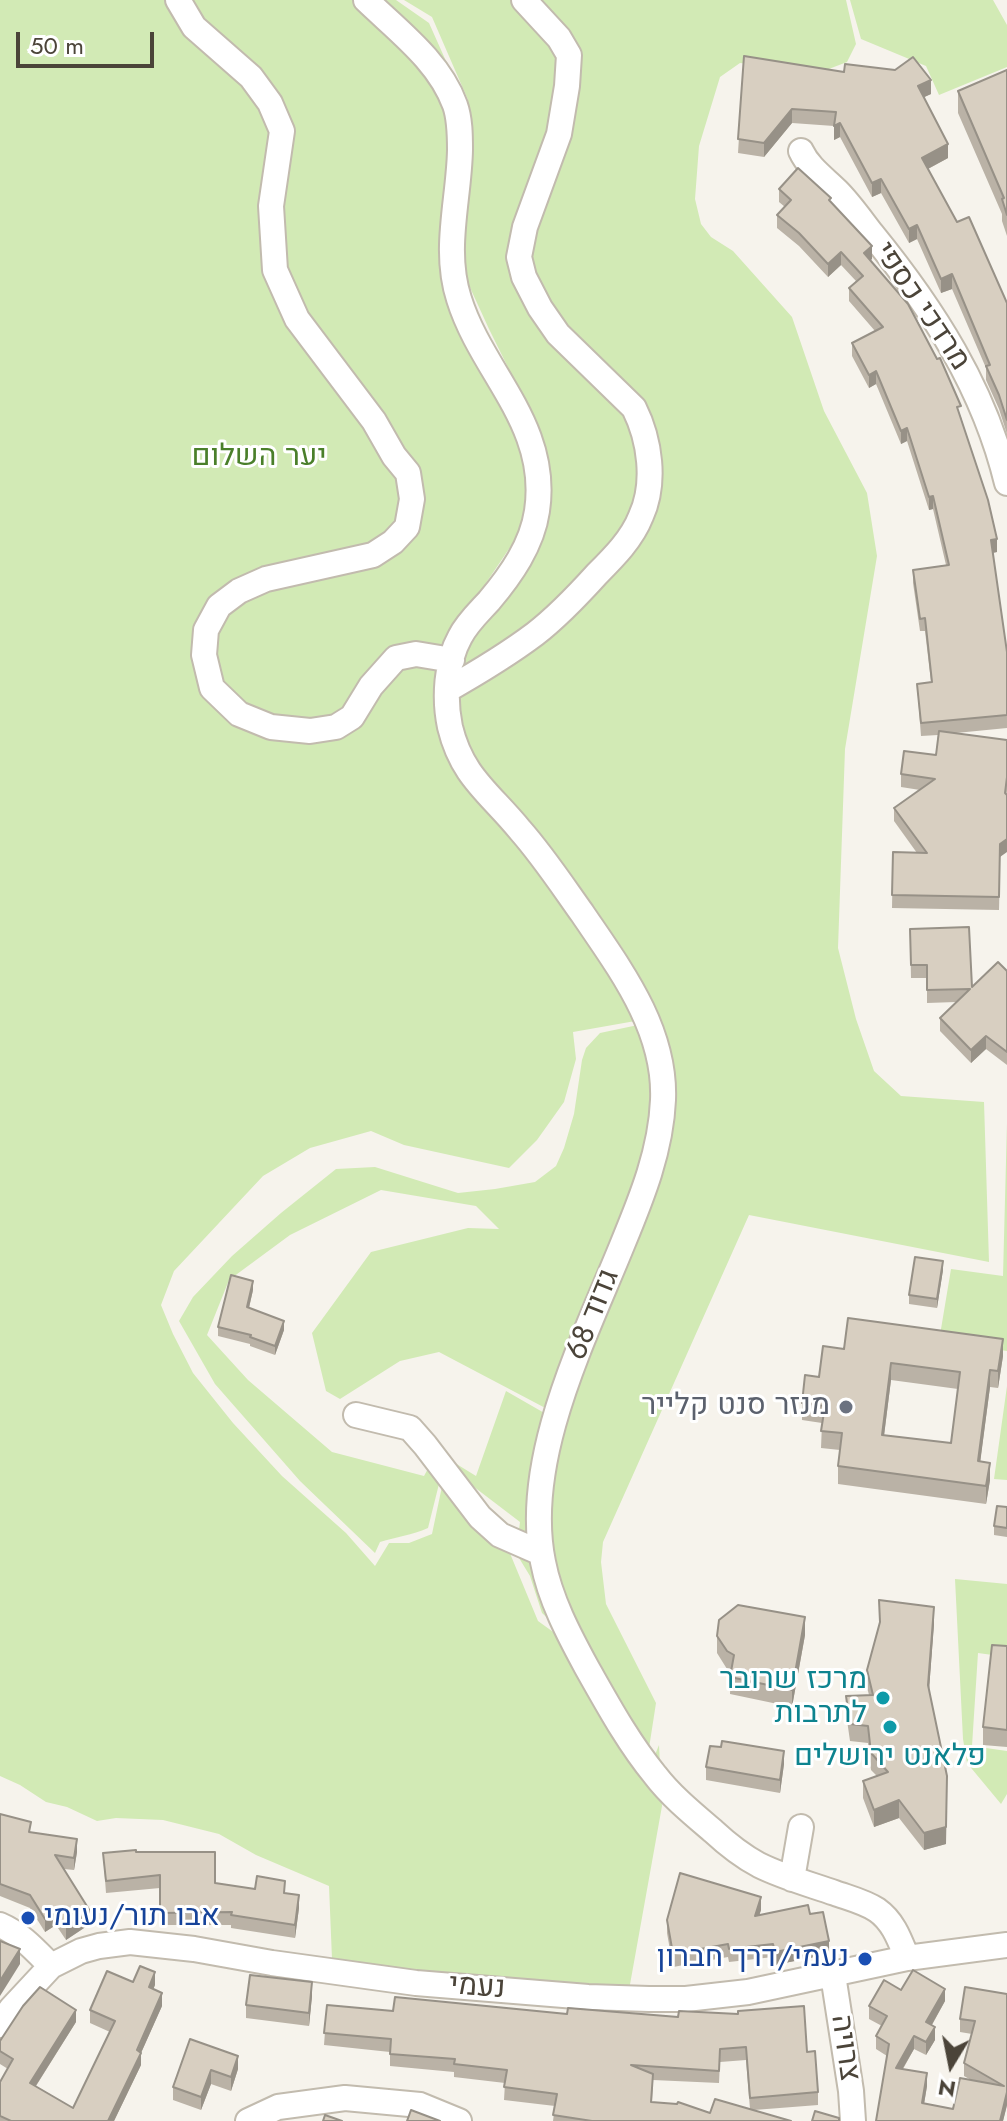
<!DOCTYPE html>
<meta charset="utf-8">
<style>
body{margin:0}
#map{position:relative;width:1007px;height:2121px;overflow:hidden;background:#f6f3ec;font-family:Jost,sans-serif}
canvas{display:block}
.north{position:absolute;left:911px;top:2025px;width:80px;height:80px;-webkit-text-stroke:6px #fff;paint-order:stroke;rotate:190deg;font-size:22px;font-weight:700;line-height:32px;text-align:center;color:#4b4439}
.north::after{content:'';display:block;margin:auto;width:28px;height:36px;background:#4b4439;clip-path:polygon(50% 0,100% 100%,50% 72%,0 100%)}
.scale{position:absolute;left:16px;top:32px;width:138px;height:36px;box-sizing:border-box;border:4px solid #4b4439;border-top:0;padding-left:10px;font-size:24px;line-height:28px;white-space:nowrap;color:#4b4439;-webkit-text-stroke:6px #fff;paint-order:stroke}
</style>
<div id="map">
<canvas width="1007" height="2121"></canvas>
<div class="north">N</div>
<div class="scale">50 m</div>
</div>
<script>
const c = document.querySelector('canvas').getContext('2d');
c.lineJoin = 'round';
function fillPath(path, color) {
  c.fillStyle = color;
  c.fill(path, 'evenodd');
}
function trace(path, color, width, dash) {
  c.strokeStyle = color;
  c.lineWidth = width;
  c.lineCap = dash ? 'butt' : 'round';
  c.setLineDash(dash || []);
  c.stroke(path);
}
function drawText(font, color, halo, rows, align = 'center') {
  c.font = font + ' Jost,Heebo,sans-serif';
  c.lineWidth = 6;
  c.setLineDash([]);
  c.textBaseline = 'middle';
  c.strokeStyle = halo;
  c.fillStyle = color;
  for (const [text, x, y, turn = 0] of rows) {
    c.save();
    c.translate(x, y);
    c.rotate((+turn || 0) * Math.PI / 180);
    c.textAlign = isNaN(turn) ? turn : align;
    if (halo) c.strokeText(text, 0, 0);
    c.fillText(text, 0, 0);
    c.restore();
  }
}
fillPath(new Path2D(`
 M0,0H396L429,23L458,88L452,149L443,200L452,267L542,485L519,534L486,583L455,636L445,745L504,820L641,1020L573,1032L576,1059L564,1102L537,1140L509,1168L404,1145L371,1131L310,1148L263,1176L174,1271L161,1305L173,1334L193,1373L233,1423L282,1476L346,1533L375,1566L389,1543H409L432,1534L445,1472L498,1515L512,1530L509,1551L538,1621L556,1634L646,1777L659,1745L662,1806L629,1990L562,1994L332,1959L329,1886L256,1855L219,1834L163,1820L116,1818L97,1821L67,1807L46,1802L20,1785L0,1776Z
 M404,0H846L856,44L847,62L821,72L740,63L720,77L699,146L695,199L701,224L711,237L733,251L792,317L824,411L867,493L877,556L845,749L838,948L856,1019L874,1071L901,1096L984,1102L989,1262L749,1215L603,1542L601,1562L606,1604L656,1703L647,1761L589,1657L542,1613L530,1576L516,1553L520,1522L444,1464L428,1528C412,1535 396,1537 380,1542L375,1553L300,1481L215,1384L179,1321L193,1297L232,1256L281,1213L336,1169L375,1167L458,1193L495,1189L535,1182L556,1166L564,1148L574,1114L582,1060L586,1048L600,1033L638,1025L659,1093L649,1141L632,1199L598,1268L551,1411L439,1352L400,1361L340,1399L326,1391L312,1333L371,1252L468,1228L499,1229L476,1206L381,1190L290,1235L229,1280L207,1335L248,1380L332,1452L424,1476L437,1452L476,1476L506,1391L560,1422L629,1255L652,1193L666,1134L672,1063L655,1017L623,949L555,856L480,775L464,739L457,712L456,668L464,648L528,561L544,523V464L535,422L489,329L467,281L462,243L461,196L466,149L468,100L432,17Z
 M850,0H993L1007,25V67L939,95L926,66L861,39Z
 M1007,1123V1351L939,1341L951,1269L1003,1276Z
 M1007,1386V1480L994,1479Z
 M955,1579L1007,1584V1657L978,1653L972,1746L1007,1751V1794L1001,1804L967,1763L963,1739Z`), '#d2eab5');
const minor = new Path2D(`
 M178,0L194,27L251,77L270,103L282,131L271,206L275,270L297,319L374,421L394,456L408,473L412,499L407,527L393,542L373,555L266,579L239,591L219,606L206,630L204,655L212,688L239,714L271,727L310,731L336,727L352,717L371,686L396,658L416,654L452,660
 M366,0C398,31 439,61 455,105C460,119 460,136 460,150C459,200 443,250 459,299C482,373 550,425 537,511C532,545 511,575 489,601C479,612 467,623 460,637C446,662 444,699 450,727C462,777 490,793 520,830C543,856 562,885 582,913C620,969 666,1029 663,1100C661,1150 642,1197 623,1243C585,1337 522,1459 543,1562C550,1599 569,1635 587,1668C608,1705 628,1742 655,1775C671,1796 693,1814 713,1831C727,1844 742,1856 759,1865C783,1877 809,1884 835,1893C849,1898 865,1902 877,1910C894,1922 900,1941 907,1958
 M801,151C809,168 824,178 837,191C850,204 861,220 872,234C933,309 984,388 1007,483
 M447,690C477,673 507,655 535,634C557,617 578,595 597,574C614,557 632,539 641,516C656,483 650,440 634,408L558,334L540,308L524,277L519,257L525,227L559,134L567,86L569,55L559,38L524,0
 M356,1415L410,1428L425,1445L480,1517L500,1535L541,1553
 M792,1879L801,1827
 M0,1925C21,1934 35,1950 51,1966
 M833,1975L851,2091L853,2121
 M0,2025L11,2009L51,1966L81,1951L99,1946L130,1942L194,1949L272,1963L416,1983L588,1997L649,1999H686L748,1992L907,1958L1007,1945
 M248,2121L278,2107L345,2098L420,2105L459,2121`);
trace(minor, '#c2bbae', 28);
trace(minor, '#fff', 24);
fillPath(new Path2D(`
 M744,56L931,94L924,97L948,158L928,169L957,222L1007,303V434L999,409L986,380V368L952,289L941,293L917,239L909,243L881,193L872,197L840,137L834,140V126L792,123L764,157L738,153Z
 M1007,70V236L1002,221V214L958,113V91Z
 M779,189L831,202L872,259L870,260L961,417L997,552L993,553L1007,652V728L956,733L1007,740V791L1000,857L999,910L892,908L893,852L917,853L894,821V808L920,790L901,787V774L936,755L938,735L921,736L917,684L931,682L925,631H920L913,583V570L946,565L933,509L929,510L907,441L901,444L876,384L869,388L852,356V343L875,331L849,301V288L856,281L841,265L828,277L799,246L777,228V215L785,207L779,202Z
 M910,929L972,987L1007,971V1065L986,1049L971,1063L940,1031V1018L956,1002L927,1003V978H911Z
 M943,1270L937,1308L909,1304V1295Z
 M253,1290L249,1308L284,1330L275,1355L250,1346V1344L218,1336V1327Z
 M844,1349L1003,1356L998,1388L990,1387L980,1462L990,1480L986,1504L838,1484V1466L840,1450L821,1448L822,1423L802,1420V1403L819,1377ZM891,1380L958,1389L951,1443L884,1435Z
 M1007,1507V1537L994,1535V1526Z
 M879,1600L934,1624L929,1690L946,1844L924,1850L899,1818L874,1827L863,1798V1781L877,1776L871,1770L868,1743L850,1741L846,1713V1696L869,1695L867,1687V1670L879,1626Z
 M805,1635L792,1707L730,1694L731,1671L727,1669L717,1653V1636Z
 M1007,1646V1747L983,1745V1727Z
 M784,1764L780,1793L706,1780V1767Z
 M0,1814L31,1832L77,1852L74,1870L64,1869L90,1924L66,1940L56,1925L45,1932L30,1908L0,1896Z
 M136,1852L215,1883L285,1893L299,1908L295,1938L231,1928V1925H160V1888L106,1893L103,1853Z
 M761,1910L759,1915L810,1914L829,1954L775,1965L773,1957L729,1962L728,1957L673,1967L667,1933V1920Z
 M155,1985L153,1989L162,2006L141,2053V2065L114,2121H0V2082L8,2069L0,2064V2041L76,2022L36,2086L73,2108L110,2032L90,2023V2010Z
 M901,1990L945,2001L932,2025L935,2040L926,2055L914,2049L903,2069L927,2086L924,2104L953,2109L971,2080L964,2076V2063L972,2034L960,2032V2019L1007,1994V2105L1003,2121H876L887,2056L876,2049V2036L882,2026L869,2019V2006Z
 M312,1996L309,2026L246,2018V2005Z
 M327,2005L807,2052L818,2092V2105L754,2110L791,2121H553L555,2106L504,2100L505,2083L454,2077V2072L390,2066V2052L324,2045ZM746,2060L750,2109L710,2113L652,2102L653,2080L719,2083L720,2062Z
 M190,2039L238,2069L231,2091L211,2084L201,2110L173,2100V2087Z`), '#bab2a6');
fillPath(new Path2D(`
 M931,80V94L918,100V86Z
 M792,109V123L764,157V143Z
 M840,123V137L834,140V126Z
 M948,144V158L922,172V158Z
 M881,179V193L872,197V183Z
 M917,225V239L909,243V229Z
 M872,246V259L864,266V253Z
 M841,252V265L828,277V264Z
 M952,274V289L941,293V279Z
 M876,371V384L869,388V375Z
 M907,428V441L901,444V431Z
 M933,496V509L929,510V497Z
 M997,539V552L991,553V540Z
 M1007,839V852L1000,857L999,910L1000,844Z
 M986,1036V1049L971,1063V1050Z
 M943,1261V1270L937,1308V1299Z
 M253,1281V1290L247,1316V1307Z
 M284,1321V1330L275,1355V1346Z
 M1003,1339V1356L998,1388V1371Z
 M891,1363V1380L882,1452V1435Z
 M990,1370V1387L978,1479V1461Z
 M990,1463V1480L986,1504V1486Z
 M934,1607V1624L928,1703V1685Z
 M805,1617V1635L792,1707V1690Z
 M784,1751V1764L780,1793V1780Z
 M947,1794L946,1844L924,1850V1833Z
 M899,1800V1818L874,1827V1810Z
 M77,1839V1852L74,1870V1858Z
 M299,1895V1908L295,1938V1925Z
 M761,1897V1910L755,1929V1916Z
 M90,1911V1924L66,1940V1927Z
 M56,1912V1925L45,1932V1919Z
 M829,1941V1954L775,1965V1952Z
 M20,1949V1964L0,1996V1981Z
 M155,1972V1985L149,2000V1987Z
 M312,1982V1996L309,2026V2013Z
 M945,1989V2001L926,2035V2022Z
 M162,1993V2006L141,2053V2065L114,2121H108Z
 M76,2010V2022L30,2095V2083Z
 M935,2027V2040L926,2055V2042Z
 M914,2036V2049L896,2080V2068Z
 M238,2056V2069L231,2091V2077Z
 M211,2070V2084L201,2110V2097Z
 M927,2073V2086L922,2116V2103Z
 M1007,2092V2105L1003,2121H1000Z`), '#979187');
const building = new Path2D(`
 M744,56L844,72L845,64L895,70L913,57L931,80L918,86L948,144L922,158L957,222L969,217L1007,303V420L999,395L986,366L990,365L952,274L941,279L917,225L909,229L881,179L872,183L840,123L834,126L836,112L792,109L764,143L738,139Z
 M1007,70V215L1002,199L1004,198L958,91Z
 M798,168L831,198L829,200L872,246L864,253L908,304L937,359L940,358L961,406L957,407L988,500L997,539L991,540L1007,652V715L921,723L917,684L932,682L925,618L920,619L913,570L949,565L933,496L929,497L907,428L901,431L876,371L869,375L852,343L883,327L849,288L863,276L841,252L828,264L799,233L777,215L791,200L779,189Z
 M939,731L1007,740V777L1005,793L1007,795V839L1000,844L999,897L892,895L893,852L927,853L894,808L935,779L901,774L904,751L936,755Z
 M969,927L972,987L998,962L1007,971V1052L986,1036L971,1050L940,1018L970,989L927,990V965H911L910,929Z
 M915,1257L943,1261L937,1299L909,1295Z
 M231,1275L253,1281L247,1307L284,1321L275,1346L250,1337L251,1335L218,1327Z
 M848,1318L1003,1339L998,1371L990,1370L978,1461L990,1463L986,1486L838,1466L842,1433L821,1431L825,1406L802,1403L805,1375L819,1377L823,1346L844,1349ZM891,1363L960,1372L951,1443L882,1435Z
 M997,1506L1007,1507V1528L994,1526Z
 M879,1600L934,1607L928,1685L947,1776L946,1827L924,1833L899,1800L874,1810L863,1781L888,1772L871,1753L868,1726L850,1724L846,1696L873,1695L867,1670L880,1622Z
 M738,1605L805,1617L792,1690L730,1677L734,1655L727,1651L717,1636L719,1620Z
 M992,1645L1007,1646V1730L983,1727Z
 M722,1741L784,1751L780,1780L706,1767L710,1746L721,1747Z
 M0,1814L31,1822L29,1832L77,1839L74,1858L55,1855L90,1911L66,1927L56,1912L45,1919L30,1895L0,1884Z
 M136,1850V1852H215V1883L255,1889L257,1876L285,1881L284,1893L299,1895L295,1925L231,1915L232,1912L160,1913V1875L106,1881L103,1853Z
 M680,1873L761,1897L755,1916L808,1905L810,1914L823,1912L829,1941L775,1952L773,1944L729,1949L728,1944L673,1954L667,1920Z
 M0,1941L20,1949L0,1981Z
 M140,1966L155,1972L149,1987L162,1993L137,2050L141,2053L108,2121H11L0,2116V2082L13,2059L0,2051V2041L23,2006L40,1987L76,2010L30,2083L73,2108L115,2021L90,2010L107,1971L133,1982Z
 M913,1970L945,1989L926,2022L935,2027L926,2042L914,2036L896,2068L927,2073L922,2103L953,2109L960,2078L1004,2086L964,2063L975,2021L960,2019L965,1987L1007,1994V2092L1000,2121H876L889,2044L876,2036L887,2016L869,2006L884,1980L901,1990Z
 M250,1975L312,1982L309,2013L246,2005Z
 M395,1997L567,2014L568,2008L678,2017L679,2011L738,2014V2011L804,2006L807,2052L815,2051L818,2092L750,2098L746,2047L720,2049L719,2071L631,2065L653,2074L651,2102L677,2104L678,2102L710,2113L715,2099L791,2121H592L553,2115L557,2094L504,2087L507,2070L454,2064L455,2059L390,2054L391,2039L324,2033L327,2005L393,2011Z
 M190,2039L238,2056L231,2077L211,2070L201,2097L173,2087Z
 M411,2110L440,2121H407Z
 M815,2111L839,2118V2121H812Z
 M325,2115L342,2121H323Z`);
fillPath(building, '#d8cfc1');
trace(building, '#979187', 2);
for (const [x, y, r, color] of [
 [846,1407,8,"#6b7280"],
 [883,1698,8,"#0f9aa8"],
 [890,1727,8,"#0f9aa8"],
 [28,1918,8,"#1a4fb4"],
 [865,1959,8,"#1a4fb4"]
]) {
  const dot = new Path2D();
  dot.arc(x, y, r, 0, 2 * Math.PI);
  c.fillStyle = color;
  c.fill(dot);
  trace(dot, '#fff', 3);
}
drawText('30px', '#4b4439', '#fff', [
 ["מרדכי כספי",921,307,56],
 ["גדוד 68",594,1315,-68],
 ["נעמי",477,1988,4],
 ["צרויה",844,2048,82]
]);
drawText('30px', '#4a7f2a', '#fff', [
 ["יער השלום",259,458]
]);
drawText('30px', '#5b616d', '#fff', [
 ["מנזר סנט קלייר",830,1407]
], 'right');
drawText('30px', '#0d838f', '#fff', [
 ["מרכז שרובר",867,1681],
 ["לתרבות",867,1715],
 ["פלאנט ירושלים",890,1758,"center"]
], 'right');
drawText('30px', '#164399', '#fff', [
 ["אבו תור/נעומי",44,1918],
 ["נעמי/דרך חברון",849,1959,"right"]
], 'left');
</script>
